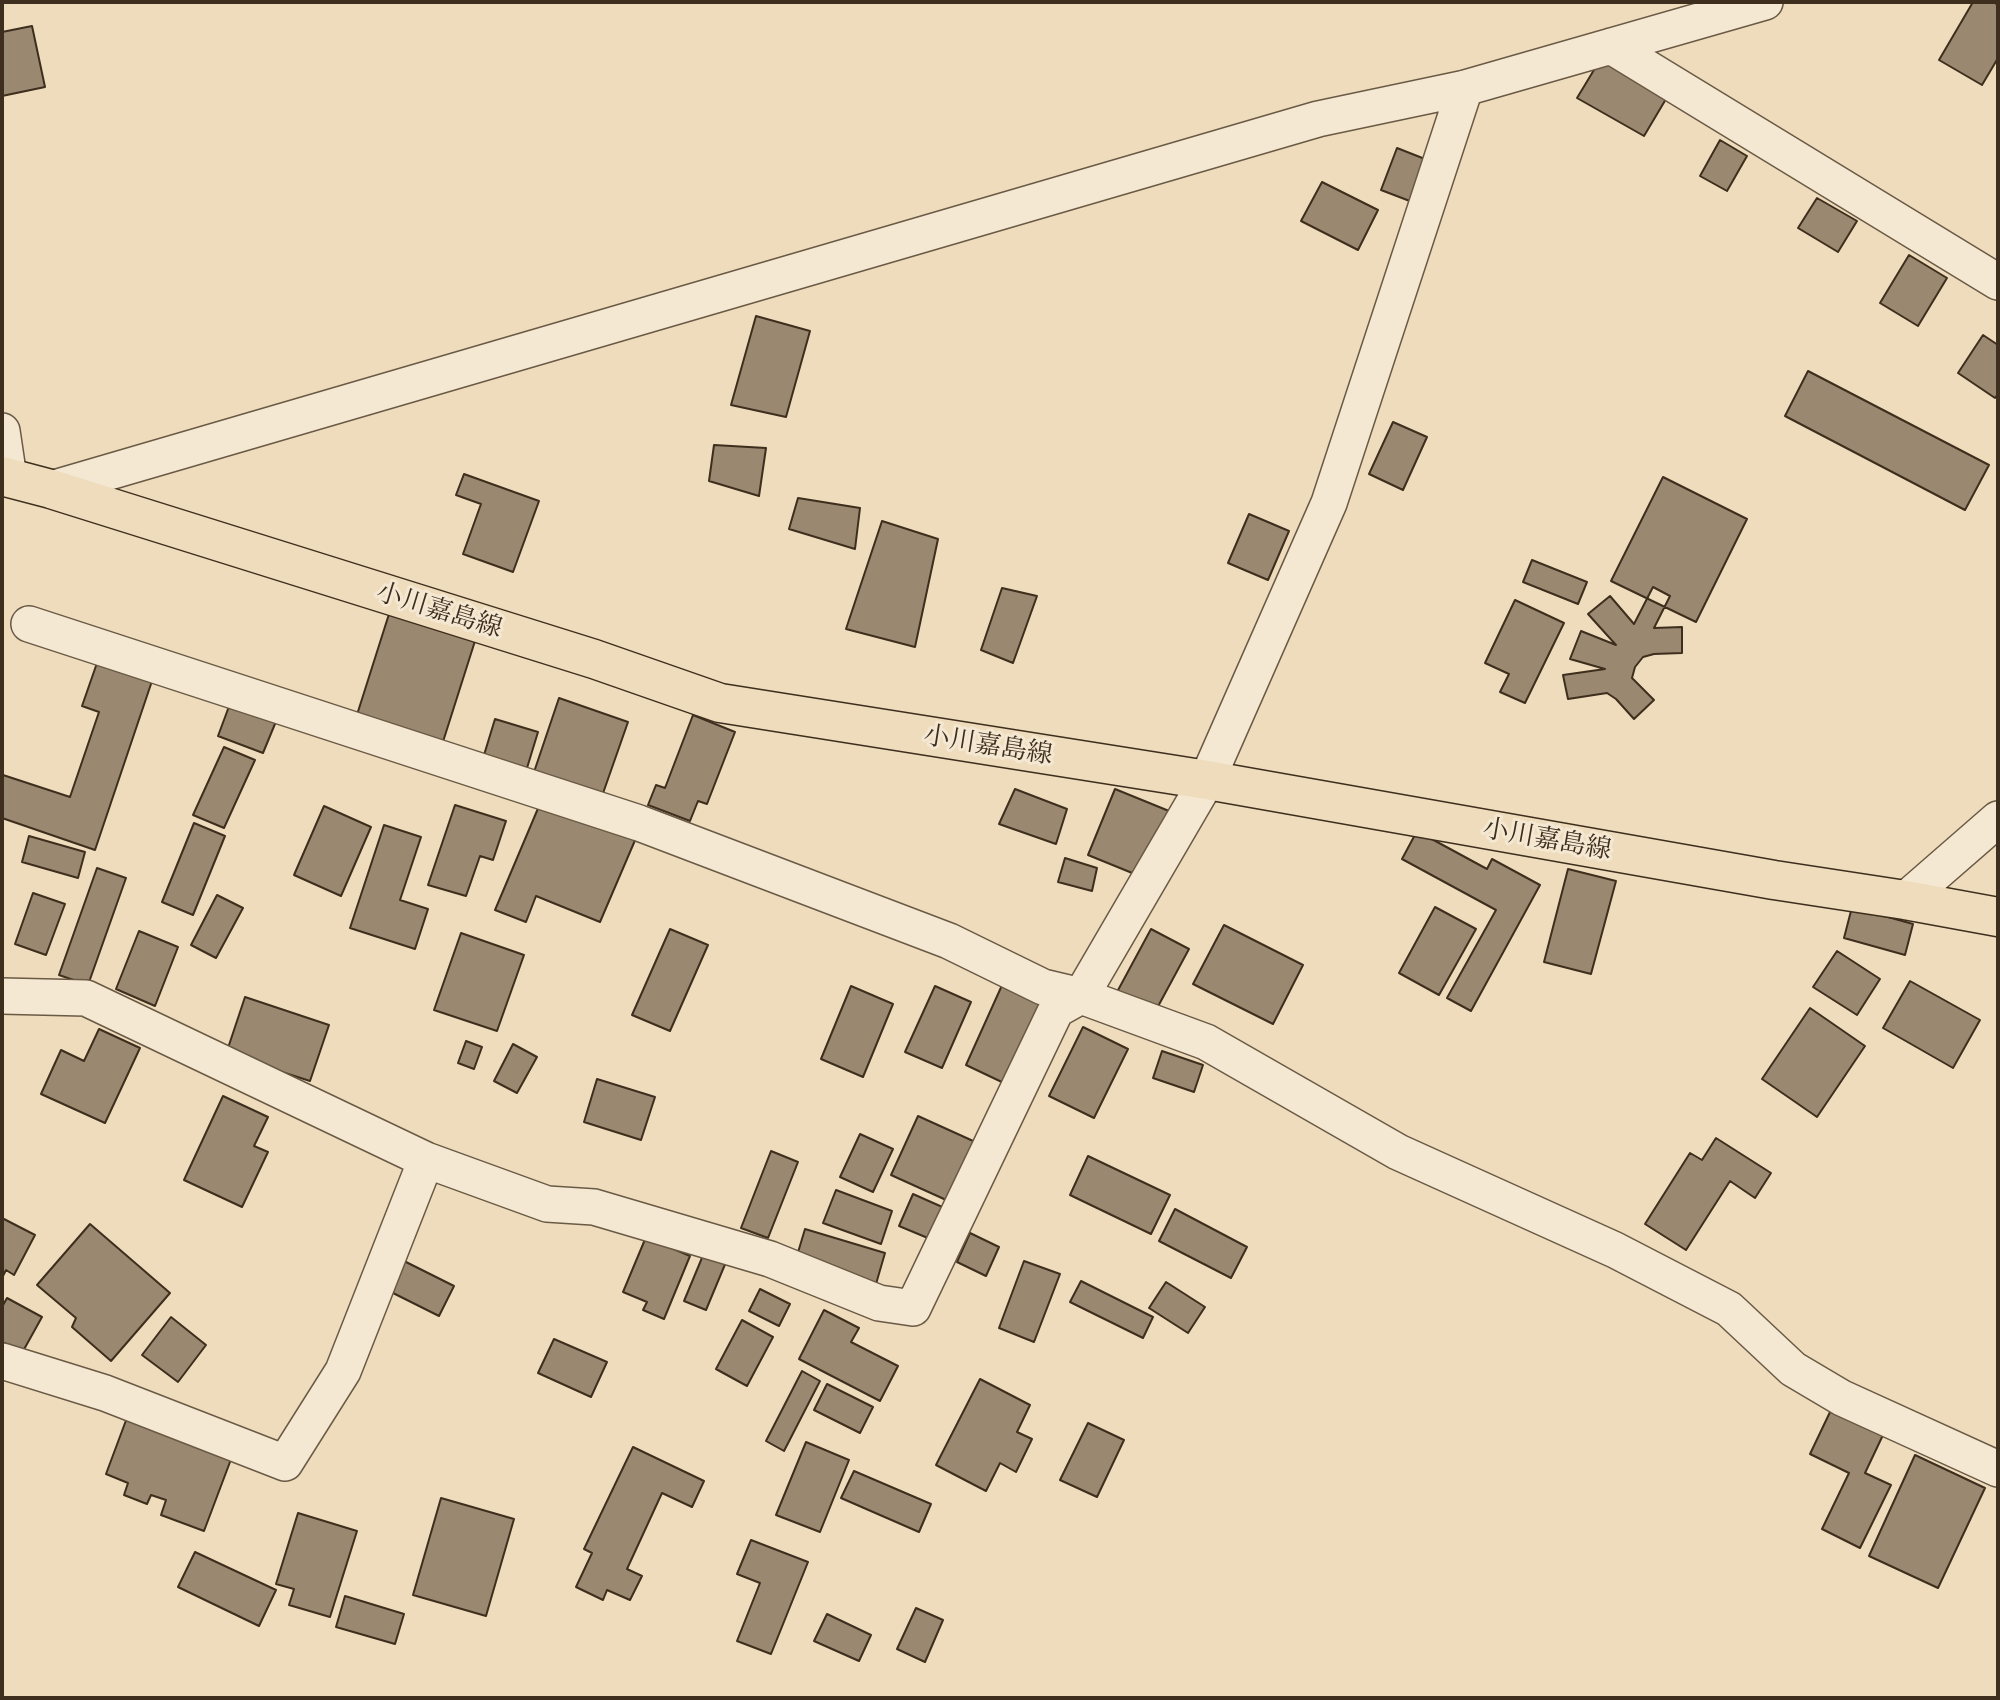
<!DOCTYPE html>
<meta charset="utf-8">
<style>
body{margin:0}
#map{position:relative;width:2000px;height:1700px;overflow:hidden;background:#eedcbc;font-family:"EB Garamond",serif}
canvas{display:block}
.frame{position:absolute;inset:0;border:4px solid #3e2e1d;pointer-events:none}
</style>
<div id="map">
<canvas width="2000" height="1700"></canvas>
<div class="frame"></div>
</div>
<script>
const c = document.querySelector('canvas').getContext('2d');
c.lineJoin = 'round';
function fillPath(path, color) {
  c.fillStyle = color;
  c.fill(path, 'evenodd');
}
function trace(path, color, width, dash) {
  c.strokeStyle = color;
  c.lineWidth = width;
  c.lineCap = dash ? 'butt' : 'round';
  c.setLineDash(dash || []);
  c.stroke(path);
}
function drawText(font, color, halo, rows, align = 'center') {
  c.font = font + ' "EB Garamond","Noto Serif JP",serif';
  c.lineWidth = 6;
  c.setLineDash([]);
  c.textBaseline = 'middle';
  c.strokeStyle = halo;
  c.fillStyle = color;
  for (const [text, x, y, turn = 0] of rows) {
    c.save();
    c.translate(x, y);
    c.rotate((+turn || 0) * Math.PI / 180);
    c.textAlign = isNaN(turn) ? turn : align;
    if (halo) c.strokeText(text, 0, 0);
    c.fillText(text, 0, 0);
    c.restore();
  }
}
const building = new Path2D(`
 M1973,2H1993L1998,5V58L1982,85L1939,60Z
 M32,26L45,87L2,96V32Z
 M1600,60L1666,99L1644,136L1577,98Z
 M1720,140L1747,156L1727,191L1700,176Z
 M1397,148L1430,161L1415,203L1381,190Z
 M1322,182L1378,210L1358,250L1301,221Z
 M1817,198L1857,221L1838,252L1798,228Z
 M1909,255L1947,278L1918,326L1880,303Z
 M756,316L810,331L786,417L731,405Z
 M1983,335L1998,345V394L1995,398L1958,373Z
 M1808,371L1989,465L1965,510L1785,416Z
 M1393,422L1427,437L1403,490L1369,474Z
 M714,445L766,448L759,496L709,481Z
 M464,474L539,501L513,572L463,554L481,504L456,495Z
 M1663,477L1747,519L1696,622L1611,581Z
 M798,498L860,508L855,549L789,529Z
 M1249,514L1289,531L1268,580L1228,563Z
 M882,521L938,539L915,647L846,629Z
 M1532,560L1587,582L1578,604L1523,582Z
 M1653,587L1670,596L1654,628L1682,627V653L1654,654L1643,657L1635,667L1632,678L1654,700L1634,719L1616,699L1607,693L1568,699L1563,675L1605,669L1570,659L1581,631L1616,645L1588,614L1610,596L1634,624Z
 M1002,588L1037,596L1013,663L981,650Z
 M1515,600L1564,623L1525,703L1500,692L1509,674L1485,663Z
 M389,614L475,641L441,748L355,721Z
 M97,663L152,681L95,850L2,818V779L3,775L70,797L99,712L82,706Z
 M559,698L628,722L601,799L533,775Z
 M231,701L277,719L263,753L218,736Z
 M693,715L735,732L707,804L698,801L690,821L648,805L656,785L665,788Z
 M495,719L538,732L527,768L484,755Z
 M224,747L255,760L224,828L193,815Z
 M1015,789L1067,809L1056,844L999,824Z
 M1115,789L1169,811L1142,877L1088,855Z
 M542,799L636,838L600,922L536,896L526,922L495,910Z
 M455,805L506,821L493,860L480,856L466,896L428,885Z
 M324,806L371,827L341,896L294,875Z
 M194,823L225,836L193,915L162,902Z
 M384,825L421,837L400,900L428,909L415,949L350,928Z
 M1417,831L1487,869L1492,859L1540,885L1471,1011L1447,998L1496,910L1402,859Z
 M29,836L85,852L78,878L22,862Z
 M1065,858L1097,868L1092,891L1058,882Z
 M97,868L126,878L88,985L59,975Z
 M1568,869L1616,881L1591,974L1544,962Z
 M33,893L65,904L46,955L15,944Z
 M217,895L243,908L216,958L191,945Z
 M1435,907L1476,929L1439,995L1399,973Z
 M1852,907L1913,924L1905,955L1844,938Z
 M1224,925L1303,965L1273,1024L1193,984Z
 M670,929L708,945L670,1031L632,1015Z
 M1151,929L1189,949L1155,1012L1117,992Z
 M139,931L178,947L155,1006L116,989Z
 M461,933L524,955L497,1031L434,1010Z
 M1837,951L1880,979L1857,1015L1813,987Z
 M1910,981L1980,1020L1953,1068L1883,1028Z
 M1003,983L1044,1001L1006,1084L966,1065Z
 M851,986L893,1004L863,1077L821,1059Z
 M935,986L971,1002L942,1068L905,1052Z
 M245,997L329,1025L310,1081L226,1054Z
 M1810,1008L1865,1046L1817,1117L1762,1079Z
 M1083,1027L1128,1049L1094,1118L1049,1096Z
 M99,1029L140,1048L105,1123L41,1094L61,1050L84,1061Z
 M466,1041L482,1047L474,1069L458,1063Z
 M513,1044L537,1057L517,1093L494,1081Z
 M1162,1051L1203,1065L1194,1092L1153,1078Z
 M597,1079L655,1097L641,1140L584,1122Z
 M223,1096L268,1117L254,1146L268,1152L242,1207L184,1180Z
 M918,1116L982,1145L955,1204L891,1175Z
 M860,1134L893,1149L873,1192L840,1177Z
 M1716,1138L1771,1173L1755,1198L1730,1181L1686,1250L1645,1224L1690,1153L1702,1160Z
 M771,1151L798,1162L768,1238L741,1228Z
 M1088,1156L1170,1195L1151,1234L1070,1195Z
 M836,1190L892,1211L881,1244L823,1223Z
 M913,1194L949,1210L935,1241L899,1226Z
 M1175,1209L1247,1247L1231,1278L1159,1241Z
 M2,1218L35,1235L14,1275L6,1270L2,1278Z
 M90,1224L170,1293L111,1361L72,1327L76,1318L37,1285Z
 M805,1229L885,1253L876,1284L796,1259Z
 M970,1233L999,1247L986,1276L957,1262Z
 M646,1237L690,1256L664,1319L643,1310L647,1302L623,1292Z
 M704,1253L726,1262L706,1310L684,1301Z
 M404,1261L454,1286L439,1316L389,1291Z
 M1024,1261L1060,1274L1034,1342L999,1328Z
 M1081,1281L1153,1317L1143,1338L1070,1302Z
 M1166,1282L1205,1307L1188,1333L1149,1308Z
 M760,1289L790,1304L779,1326L749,1311Z
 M7,1298L42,1317L22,1353L2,1342V1307Z
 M824,1310L859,1328L851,1342L898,1366L880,1401L799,1359Z
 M171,1317L206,1345L178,1382L142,1355Z
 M742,1320L773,1337L747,1386L716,1369Z
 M554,1339L607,1362L591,1397L538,1373Z
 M802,1371L820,1381L784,1451L766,1441Z
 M980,1379L1030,1405L1017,1432L1032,1439L1016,1472L1000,1463L986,1491L936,1465Z
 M827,1384L873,1407L860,1433L814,1410Z
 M1831,1410L1883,1435L1865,1473L1891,1485L1860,1548L1822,1529L1849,1473L1810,1454Z
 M128,1415L233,1454L204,1531L161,1515L166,1500L151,1495L147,1504L124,1495L128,1483L106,1474Z
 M1088,1423L1124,1440L1097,1497L1060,1480Z
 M806,1442L849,1460L820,1532L776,1515Z
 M633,1447L704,1481L692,1507L662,1493L627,1569L642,1576L630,1600L607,1590L603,1600L576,1587L592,1553L584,1549Z
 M1915,1455L1985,1488L1938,1588L1869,1556Z
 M854,1471L931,1504L919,1532L841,1498Z
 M441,1498L514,1519L486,1616L413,1595Z
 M298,1513L357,1531L330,1617L289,1605L294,1589L276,1584Z
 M751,1540L808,1562L771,1654L737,1641L760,1583L737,1574Z
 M195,1552L276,1590L259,1626L178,1587Z
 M345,1596L404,1614L395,1644L336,1627Z
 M916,1608L943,1620L925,1662L897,1649Z
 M827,1614L871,1635L859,1661L814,1641Z`);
fillPath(building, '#9a8870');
trace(building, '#3e2e1d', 2);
const minor = new Path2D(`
 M1611,46L1998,282
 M2,431L9,478
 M51,489L1318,119L1465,88L1765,2
 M29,624L639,823L949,941L1043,987L1081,996L1206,1042L1398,1152L1615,1250L1729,1309L1793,1369L1842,1398L1998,1469
 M1905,900L1998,819
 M2,996L86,998L426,1160L547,1204L594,1207L770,1259L879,1303L913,1308L1056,1010L1081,996L1207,780L1329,503L1465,88
 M2,1361L105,1393L285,1463L343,1371L426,1160`);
const primary = new Path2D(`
 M2,476L51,489L594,659L720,703L1207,780L1774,880L1905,900L1998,917`);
trace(minor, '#6a5a45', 38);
trace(primary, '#3e2e1d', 41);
trace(minor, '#f4e8d3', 35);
trace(primary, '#eedcbc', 38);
drawText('26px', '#3e2e1d', '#f4e8d3', [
 ["小川嘉島線",439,611,17],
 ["小川嘉島線",988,746,9],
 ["小川嘉島線",1547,840,10]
]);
</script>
